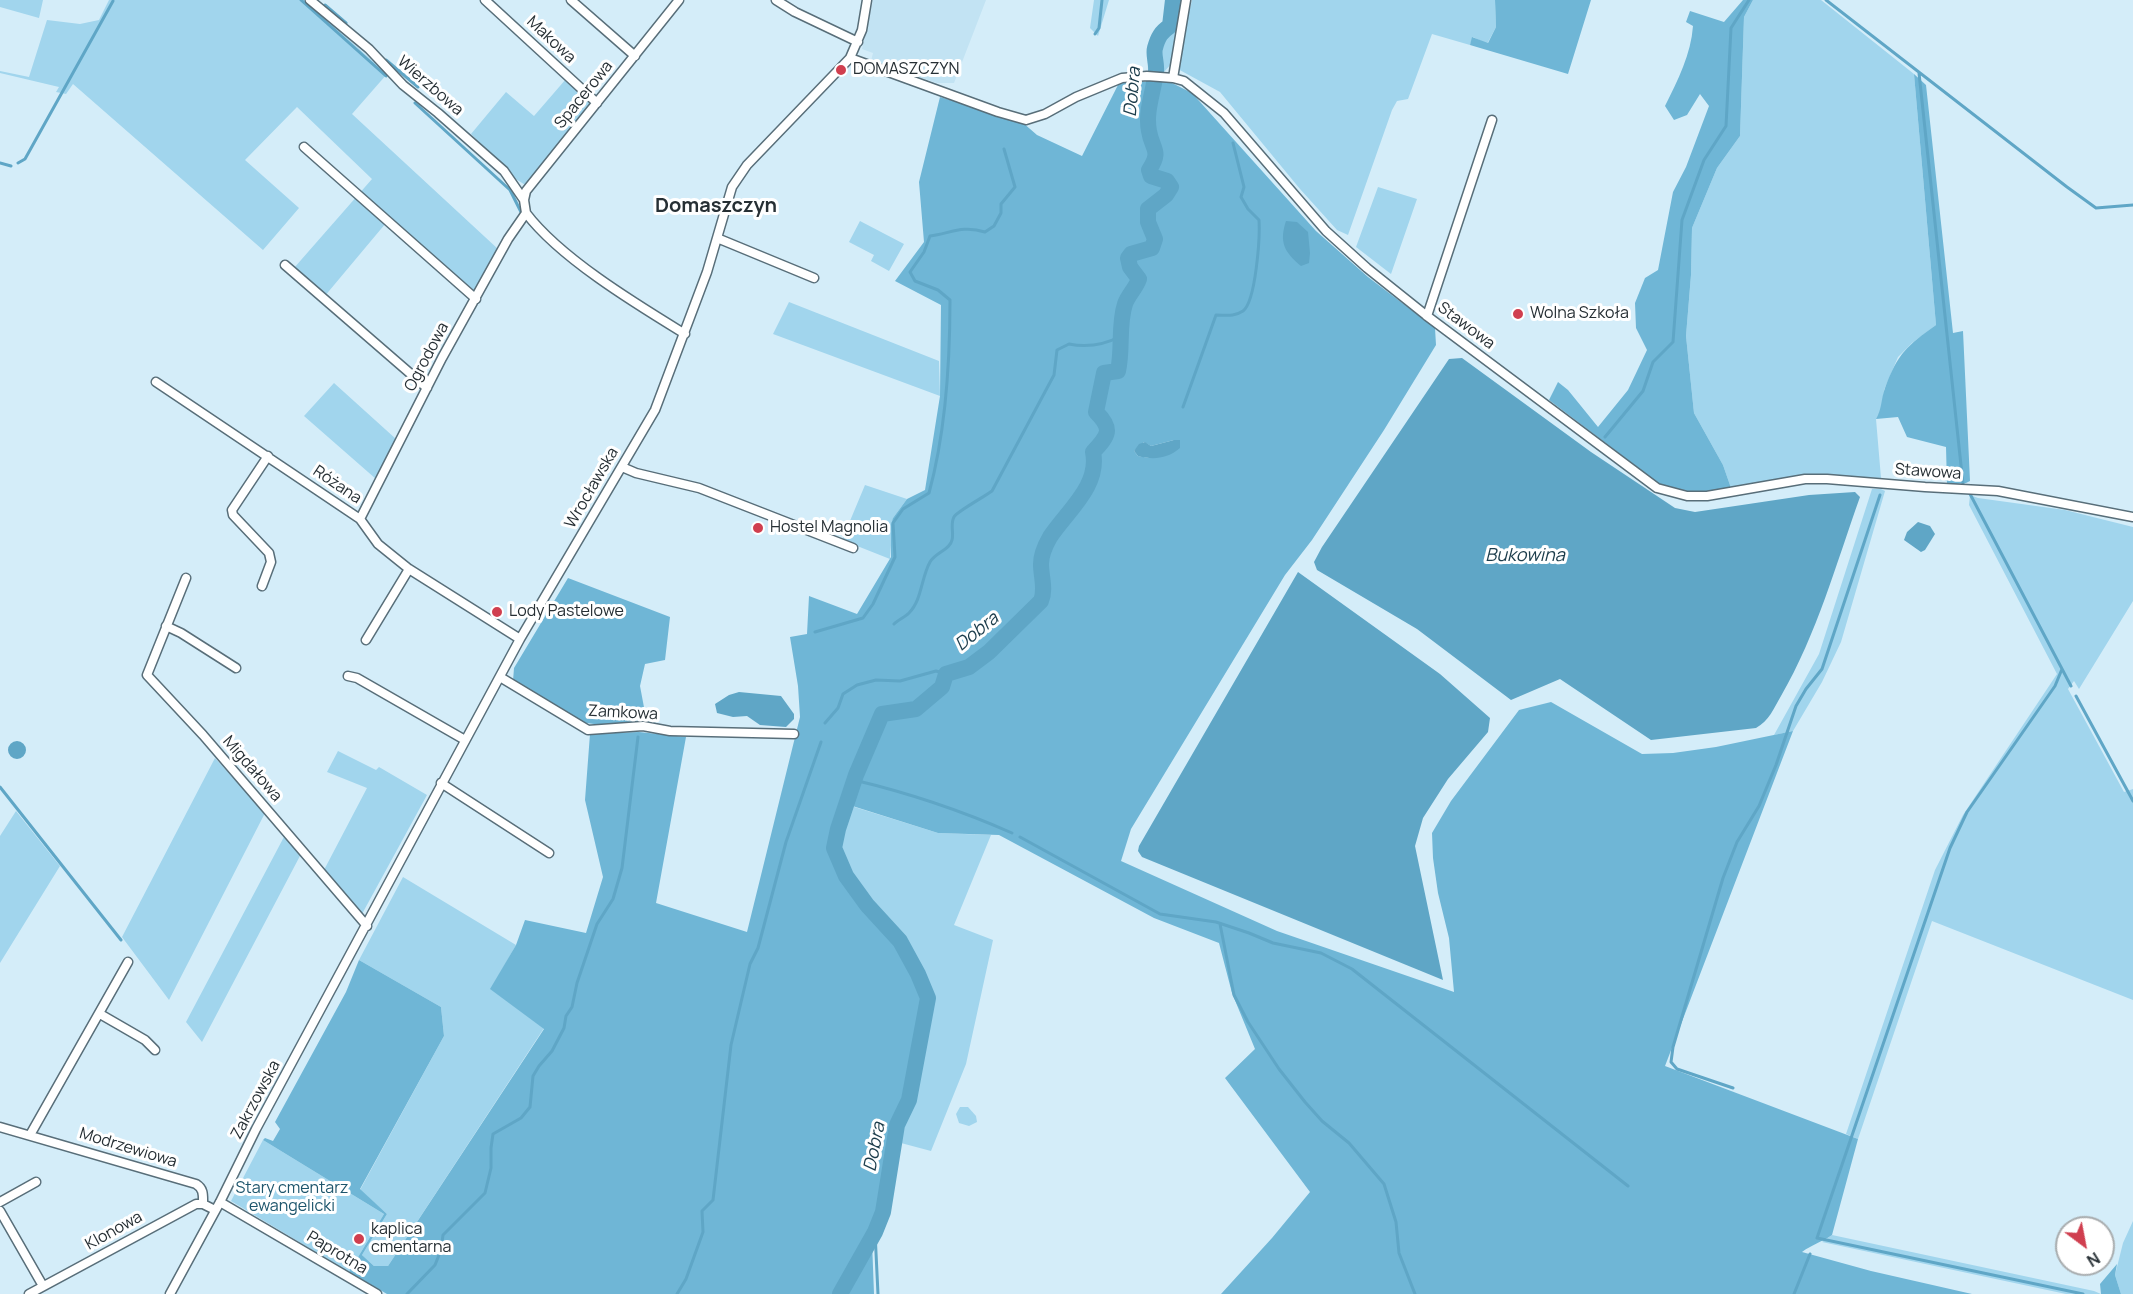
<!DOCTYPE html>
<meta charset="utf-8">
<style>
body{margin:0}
#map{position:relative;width:2133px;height:1294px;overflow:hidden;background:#d4edf9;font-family:Manrope,sans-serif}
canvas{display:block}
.north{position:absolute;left:2055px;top:1216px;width:60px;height:60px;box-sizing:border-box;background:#fff;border:2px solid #a8acae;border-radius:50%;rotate:148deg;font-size:16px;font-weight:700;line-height:24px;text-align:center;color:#262f34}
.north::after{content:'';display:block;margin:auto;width:21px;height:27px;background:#d03f4f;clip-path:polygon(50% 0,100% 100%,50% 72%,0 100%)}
</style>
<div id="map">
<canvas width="2133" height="1294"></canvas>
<div class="north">N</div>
</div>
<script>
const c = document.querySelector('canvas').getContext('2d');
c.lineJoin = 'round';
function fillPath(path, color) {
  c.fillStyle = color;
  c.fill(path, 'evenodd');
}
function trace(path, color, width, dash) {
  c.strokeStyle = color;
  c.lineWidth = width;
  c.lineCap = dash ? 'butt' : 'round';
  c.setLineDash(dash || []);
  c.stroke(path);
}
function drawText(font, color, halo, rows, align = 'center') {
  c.font = font + ' Manrope,sans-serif';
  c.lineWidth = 6;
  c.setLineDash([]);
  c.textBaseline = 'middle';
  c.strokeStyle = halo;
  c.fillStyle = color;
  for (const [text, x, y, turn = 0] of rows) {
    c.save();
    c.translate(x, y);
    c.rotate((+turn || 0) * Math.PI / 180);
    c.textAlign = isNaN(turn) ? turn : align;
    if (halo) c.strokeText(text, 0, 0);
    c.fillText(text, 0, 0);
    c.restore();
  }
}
fillPath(new Path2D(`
 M873,0H986L954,83H937L871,61L873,53L862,49Z`), '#c2e3f3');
fillPath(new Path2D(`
 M0,0H43L39,18L0,7Z
 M109,0H305L387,74L352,114L498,249L475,291L420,246L391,217L324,297L294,268L372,179L297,107L245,160L299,208L263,250L73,84L66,94L56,92L59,87L0,73V71L29,77L47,20L80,24L99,20Z
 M1094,0H1109L1098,36L1090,28Z
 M1166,0H1182L1172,63L1164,72L1159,73L1148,69L1147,49L1157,31L1166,19Z
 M1192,0H1495L1496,27L1487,44L1473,37L1470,45L1432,34L1408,99L1397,101L1392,110L1348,235L1337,230L1300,189L1220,92L1176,68Z
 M1753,0H1821L1914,74L1936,325L1912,343L1898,357L1884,390L1882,409L1876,419L1881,478L1802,475L1731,488L1723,465L1694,413L1686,336L1691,275L1692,228L1717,168L1740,136L1744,17Z
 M566,79L592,105L527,186L514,178L471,134L506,92L534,116Z
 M1378,187L1417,199L1391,274L1356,247Z
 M860,221L904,244L889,271L871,261L874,255L849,242Z
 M789,302L939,361L940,396L773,334Z
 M334,383L396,439L376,479L304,416Z
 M865,485L907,499L893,518L890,559L842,540Z
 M1872,489H1881L1885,491L1841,642L1822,682L1793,731L1774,735L1819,654Z
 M1970,495L1978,498L2065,510L2133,527V601L2079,689L2074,681L2068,689L2124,792L2133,789V1000L1932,921L1858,1139L1846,1134L1935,870L1963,815L2057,674L1969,505Z
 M338,751L376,770L379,767L427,795L362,914L324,870L367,788L327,772Z
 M215,758L265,813L169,1000L122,937Z
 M848,805L938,833L991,835L954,925L993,940L966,1064L931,1151L901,1143V1127L913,1103L926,1014L932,995L924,976L903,940L871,905L856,884L843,856L838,840Z
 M16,811L60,866L0,963V836Z
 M285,835L301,854L202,1042L186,1022Z
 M403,877L516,945L491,989L544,1028L388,1266H374L362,1255L387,1214L360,1190L444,1036L441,1007L359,960Z
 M960,1107H968L976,1116L977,1122L969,1126L959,1123L956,1114Z
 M263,1140L384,1214L349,1272L231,1201Z
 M2133,1221V1294H2121L2115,1275L2123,1243Z
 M1832,1235L2094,1291L2101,1294H2066L1822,1242Z`), '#a1d5ed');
fillPath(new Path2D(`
 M1495,0H1591L1568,74L1470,45L1472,37L1488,43L1496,27Z
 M1743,0H1753L1744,17L1740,136L1717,168L1692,228L1691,275L1686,336L1694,413L1723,465L1731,488C1700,495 1692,495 1661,485L1549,400L1558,382L1568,390L1598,427L1628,390L1647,350L1636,328L1635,303L1645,278L1658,270L1673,192L1686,167L1709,106L1700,94L1687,115L1674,120L1665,106C1678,80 1691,54 1693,26L1686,22L1690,11L1724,22Z
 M1914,74L1926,85L1953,333L1963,331L1970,481L1966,483L1947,485L1946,447L1907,437L1898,417L1876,419C1882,409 1881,399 1885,388C1898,353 1907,346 1936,325Z
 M1155,81L1170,82L1192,93L1316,231L1368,277L1435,328L1436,345L1384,430L1312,540L1285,575L1131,829L1121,861L1277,931L1454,992L1449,938L1438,893L1433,858L1432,833L1451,801L1519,710L1551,702L1642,754L1673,753L1716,747L1793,731L1665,1066L1858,1139L1832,1235C1822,1242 1811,1245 1802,1252L1871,1271L1972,1294H1221L1272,1238L1310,1192L1225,1078L1255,1049L1232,993L1219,943L1154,918L999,835L938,833L843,803L834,828L832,847L836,860L846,878L865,907L900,944L924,997L905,1097L892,1136L872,1241L874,1294H387L349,1272L384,1214L263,1140L265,1138L273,1141L280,1129L275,1122L346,992L359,960L441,1007L444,1036L360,1189L387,1214L362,1255L374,1266H388L544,1029L490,989L516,945L525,920L586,933L603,877L585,800L590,734L639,732L686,737L656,903L747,932L800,717L798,686L790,637L807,634L809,596L857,614L891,557V525L893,518L907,499L925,490L940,396L941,305L895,281L924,242L919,182L940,97L1022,122L1037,135L1082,156L1119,83ZM1174,440L1149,458L1138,456L1134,451L1144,442L1151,446Z
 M568,578L670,617L665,660L645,664L640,686L646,718L608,726L580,722L513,681L514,668Z
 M2117,1264L2115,1275L2121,1294H2101L2100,1284Z`), '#6fb6d6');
fillPath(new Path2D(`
 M1286,221L1297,222L1308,232L1310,253L1309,263L1301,266C1284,252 1279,242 1286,221Z
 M1462,358L1591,452L1675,508L1695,512L1809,495L1855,492L1860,497C1836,564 1817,634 1781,696C1774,708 1769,721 1756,728L1651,740L1560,679L1511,700L1417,629L1317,570L1314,562L1322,547L1449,359Z
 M1174,440H1180V448C1167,459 1153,460 1138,456L1134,451L1139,444L1145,442L1151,446Z
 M1918,522L1930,526L1935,534L1925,550L1921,552L1904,540L1907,532Z
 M1298,572L1440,674L1490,718L1488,732L1448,779L1423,818L1415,846L1443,980L1142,857L1138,851L1139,846Z
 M739,692L781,696L794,714V719L786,727L760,725L747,716L733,717L717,713L715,704L729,695Z
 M8 750a9 9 0 1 1 18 0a9 9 0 1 1-18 0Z`), '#5fa6c6');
trace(new Path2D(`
 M301,0L386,76
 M1826,0L2067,187L2096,208L2133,205
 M325,5L346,23
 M1095,34L1099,28L1102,0
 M386,60L418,87
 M1919,73L1963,484
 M415,103L510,190L521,212
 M0,163L11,166
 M18,163L25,159L113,1
 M1183,407L1216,315C1226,315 1234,317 1243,311C1256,301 1260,237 1259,220L1248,209L1241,197L1244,187L1233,143
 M1605,437L1643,391L1653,362L1673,342L1682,220L1704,160L1726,126L1731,28L1749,0
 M1969,492L2071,686
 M894,624C898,620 905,617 909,613C922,600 921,578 930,562C936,552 950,550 952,540C954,533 950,524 954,517C956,512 984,497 992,491L1054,375L1057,350L1069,344C1088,348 1104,345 1121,336
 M815,632L863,618L873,604L895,557L893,523L903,509L929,493C946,431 950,364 950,300L938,290L915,281L910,272L924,252L930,236C951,233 963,225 985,232L994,226L1001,213V204L1015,187L1004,149
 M2062,669L2055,686L1967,812L1950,848L1817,1238L2083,1294
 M2076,696L2133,801
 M825,723L838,708L843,694L857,685L876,680L900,681L936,671L946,674
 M854,780C909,793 960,810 1012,833
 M0,787L121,940
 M1020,837L1160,914L1216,922L1249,933L1273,943L1321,953L1352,969L1628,1186
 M1220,924L1234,995L1248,1022L1279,1069L1305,1102L1322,1121L1349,1143L1384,1184L1396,1222L1399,1253L1415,1294
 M1733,1088L1677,1069L1671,1062L1673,1047L1723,878L1737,842L1759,806L1776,765L1796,706L1806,689L1822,669L1880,495
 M875,1232L878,1294
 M407,1294L435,1265L441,1250L443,1235L485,1193L491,1168V1148L493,1134L521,1118L530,1107L533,1076L539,1066L552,1051L564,1028L566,1016L572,1007L577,983L597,924L613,899L622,868L638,737
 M677,1294L686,1279L703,1232L702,1211L713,1200L731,1045L750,964L758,948L786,842L821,742
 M1794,1294L1810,1254`), '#5fa6c6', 3);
trace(new Path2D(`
 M840,1294L875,1232L883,1212L897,1125L909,1100L928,998L918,974L900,941L867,905L846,876L834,848L838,829L856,775L882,714L916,709L942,687L946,674L969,667L989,652L1041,601C1046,589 1041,577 1041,564C1041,556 1046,544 1050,537C1067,511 1100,486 1093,452C1109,435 1113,429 1096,412L1104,373L1118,371C1123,349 1118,325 1125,304C1128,295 1136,288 1139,279L1130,267L1128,258L1131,254L1152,248L1155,239L1148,222V209L1166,195L1171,187L1167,181L1151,176L1149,170C1162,150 1152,150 1149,131C1145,111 1154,91 1156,71C1157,63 1153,55 1155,48C1158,37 1161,32 1170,26L1173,0`), '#5fa6c6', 16);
const minor = new Path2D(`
 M310,0L369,49L403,85L438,113L504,171L524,200
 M485,0L597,103
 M571,0L635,56
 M776,0L795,12L858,42
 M850,58L998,112L1026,120L1045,114L1076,97L1122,78L1147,76L1173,78L1184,81L1224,113L1326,231L1367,268L1427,316L1657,488L1687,496H1707L1805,479H1827L1925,487L1998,491L2133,517
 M1173,78L1186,0
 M304,147L476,299
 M526,213L524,200L526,191L679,0
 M526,213C560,258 636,304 685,334
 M717,238L814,278
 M285,265L427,388
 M1427,316L1492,120
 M156,382L360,519L378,544L409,569L520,639
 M622,467L636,473L699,488L853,548
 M360,519L442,358L508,239L526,213
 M186,578L147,675L203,735L367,926
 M262,586L271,562L269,553L233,515L232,510L268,456
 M166,626L181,633L236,668
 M366,640L409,569
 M348,676L357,678L465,740
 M500,677L588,730L643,726L670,731L794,734
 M441,783L549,853
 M100,1014L145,1040L155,1050
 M0,1127L196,1184C204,1189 203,1195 203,1204
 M30,1135L128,962
 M0,1202L36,1182
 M220,1202L377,1294
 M0,1211L43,1286
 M29,1294L196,1204H203L215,1210
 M170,1294L220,1202L256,1129L520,639L655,410L707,272L732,187L747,165L850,58L862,30L867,0`);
trace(minor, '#586e79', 11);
trace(minor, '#fff', 8);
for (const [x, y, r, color] of [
 [841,70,6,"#d03f4f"],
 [1518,314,6,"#d03f4f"],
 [758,528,6,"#d03f4f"],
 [497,612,6,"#d03f4f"],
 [359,1239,6,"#d03f4f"]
]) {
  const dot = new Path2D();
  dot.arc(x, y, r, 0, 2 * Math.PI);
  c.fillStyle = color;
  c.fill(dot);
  trace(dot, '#fff', 2);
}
drawText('16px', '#262f34', '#fff', [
 ["Makowa",551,40,43],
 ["Wierzbowa",430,86,41],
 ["Spacerowa",584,95,-51],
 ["Stawowa",1466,326,37],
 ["Ogrodowa",427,357,-62],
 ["Stawowa",1928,472,4],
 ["Różana",337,485,34],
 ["Wrocławska",592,488,-60],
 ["Zamkowa",623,713,3],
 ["Migdałowa",252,769,49],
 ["Zakrzowska",256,1100,-62],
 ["Modrzewiowa",128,1148,17],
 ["Klonowa",114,1231,-29],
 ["Paprotna",337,1253,31]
]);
drawText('16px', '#262f34', '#fff', [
 ["DOMASZCZYN",853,70],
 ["Wolna Szkoła",1530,314],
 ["Hostel Magnolia",770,528],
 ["Lody Pastelowe",509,612],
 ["kaplica",371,1230],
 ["cmentarna",371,1248]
], 'left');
drawText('16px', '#1d556c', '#fff', [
 ["Stary cmentarz",292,1189],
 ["ewangelicki",292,1207]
]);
drawText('italic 18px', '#1b3c4b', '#fff', [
 ["Dobra",1133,92,-85],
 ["Bukowina",1525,556],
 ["Dobra",977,632,-39],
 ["Dobra",875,1147,-79]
]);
drawText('bold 20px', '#262f34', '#fff', [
 ["Domaszczyn",716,206]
]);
</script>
